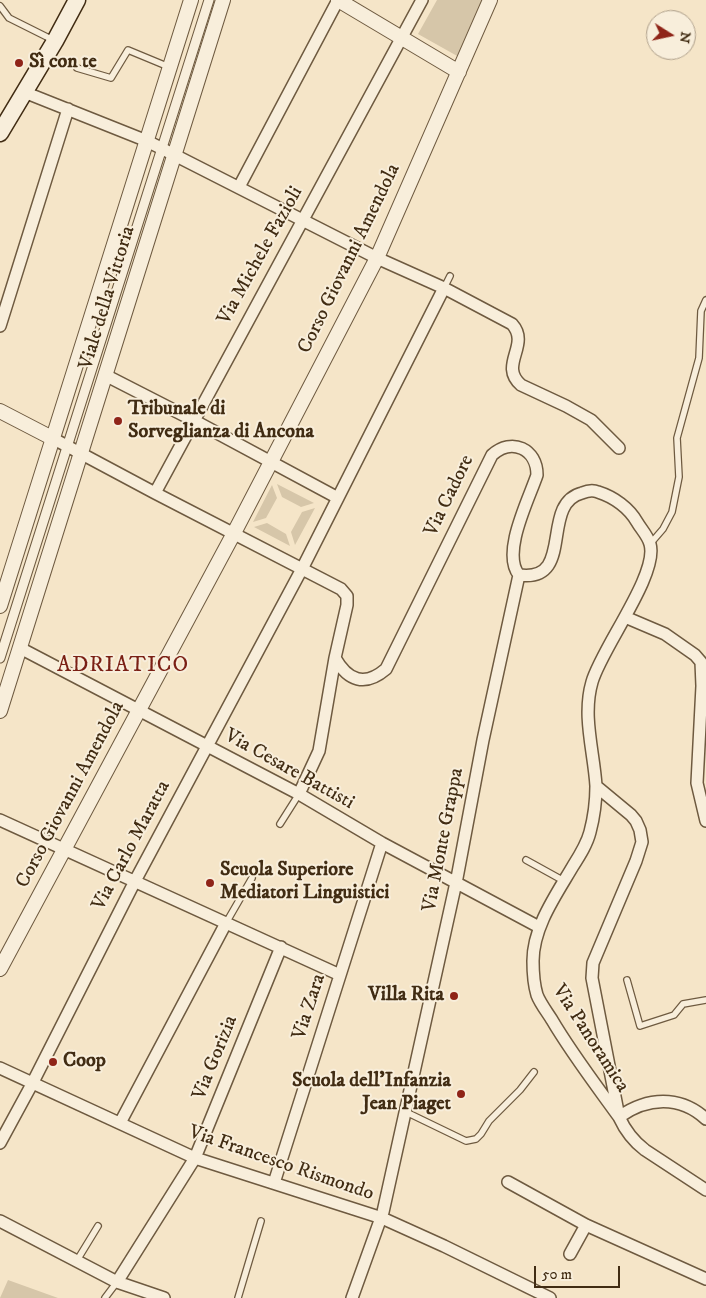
<!DOCTYPE html>
<meta charset="utf-8">
<style>
body{margin:0}
#map{position:relative;width:706px;height:1298px;overflow:hidden;background:#f5e5c8;font-family:"IM FELL DW Pica",serif}
canvas{display:block}
.north{position:absolute;left:646px;top:10px;width:50px;height:50px;box-sizing:border-box;background:#f8eedb;border:1px solid #afa08b;border-radius:50%;rotate:100deg;font-size:14px;font-weight:700;line-height:20px;text-align:center;color:#412c13}
.north::after{content:'';display:block;margin:auto;width:18px;height:22px;background:#8f2418;clip-path:polygon(50% 0,100% 100%,50% 72%,0 100%)}
.scale{position:absolute;left:534px;top:1266px;width:86px;height:22px;box-sizing:border-box;border:2px solid #412c13;border-top:0;padding-left:6px;font-size:15px;line-height:18px;white-space:nowrap;color:#412c13;-webkit-text-stroke:4px #f8eedb;paint-order:stroke}
</style>
<div id="map">
<canvas width="706" height="1298"></canvas>
<div class="north">N</div>
<div class="scale">50 m</div>
</div>
<script>
const c = document.querySelector('canvas').getContext('2d');
c.lineJoin = 'round';
function fillPath(path, color) {
  c.fillStyle = color;
  c.fill(path, 'evenodd');
}
function trace(path, color, width, dash) {
  c.strokeStyle = color;
  c.lineWidth = width;
  c.lineCap = dash ? 'butt' : 'round';
  c.setLineDash(dash || []);
  c.stroke(path);
}
function drawText(font, color, halo, rows, align = 'center') {
  c.font = font + ' "IM FELL DW Pica",serif';
  c.lineWidth = 4;
  c.setLineDash([]);
  c.textBaseline = 'middle';
  c.strokeStyle = halo;
  c.fillStyle = color;
  for (const [text, x, y, turn = 0] of rows) {
    c.save();
    c.translate(x, y);
    c.rotate((+turn || 0) * Math.PI / 180);
    c.textAlign = isNaN(turn) ? turn : align;
    if (halo) c.strokeText(text, 0, 0);
    c.fillText(text, 0, 0);
    c.restore();
  }
}
fillPath(new Path2D(`
 M437,0H484L459,57L418,34Z
 M277,484L314,503L301,507L282,497Z
 M272,485L277,498L266,518L253,522Z
 M315,508L295,545L291,532L302,512Z
 M267,523L286,534L290,546L254,527Z
 M8,1280L58,1298H0Z`), '#d6c6a9');
const service = new Path2D(`
 M0,6L9,18L53,40
 M77,68L111,78L128,50L169,67
 M444,288L450,276
 M650,544L663,529L672,512L679,477L677,438L699,358L701,311L706,300
 M280,824L299,794
 M526,860L564,881
 M226,923L252,878
 M627,980L640,1026L674,1015L683,1004L706,1000
 M406,1112L466,1141L476,1139L481,1134L489,1121L520,1090L534,1072
 M76,1262L98,1226
 M105,1298L117,1282
 M238,1298L261,1221`);
const pedestrian = new Path2D(`
 M0,658L209,0`);
const minor = new Path2D(`
 M24,92L147,141L377,258L444,288L512,324C531,345 498,365 521,385L566,406L591,420L619,448
 M239,187L338,0
 M0,326L68,109
 M105,375L193,420L338,498
 M52,438L155,493L341,589L347,596V605L335,658L319,751L299,794
 M155,493L422,0
 M625,617L665,634L695,655L701,662L702,686L697,783L706,821
 M20,648L299,794L382,843L539,927
 M335,658C348,681 365,687 386,669L492,455C512,437 537,449 537,475C529,499 501,553 519,575C576,583 539,504 582,493C587,491 593,490 598,492C614,497 629,508 637,522C641,529 648,536 650,544C659,574 601,649 592,682C582,716 594,752 596,786C596,802 594,817 590,832C587,844 580,855 573,866C556,895 533,927 533,961C533,972 534,985 537,995C540,1003 547,1012 552,1020C572,1054 596,1085 619,1117C625,1130 633,1141 645,1150L706,1190
 M596,786L631,815L636,821L640,830L642,842L636,861L593,963L592,978L619,1117C647,1097 680,1095 706,1119
 M0,820L340,975
 M0,1068L195,1158L382,1218L444,1246L550,1298
 M120,1123L226,923
 M0,1143L32,1084L135,881L304,565L444,288
 M508,1182L586,1225L706,1279
 M274,1183L382,843
 M0,1221L117,1282L164,1298
 M570,1254L586,1225
 M117,1282L195,1158L281,947
 M352,1298L383,1212L457,878L483,740L519,575`);
const tertiary = new Path2D(`
 M338,0L459,72
 M0,411L52,438
 M0,606L191,0
 M0,711L223,0
 M0,969L234,533L377,258L490,0`);
const secondary = new Path2D(`
 M0,133L55,41L77,0`);
trace(service, '#6e5a40', 8);
trace(pedestrian, '#6e5a40', 11);
trace(minor, '#6e5a40', 14);
trace(tertiary, '#6e5a40', 16);
trace(secondary, '#412c13', 19);
trace(service, '#f8eedb', 5.5);
trace(pedestrian, '#f8eedb', 9);
trace(minor, '#f8eedb', 11);
trace(tertiary, '#f8eedb', 14);
trace(secondary, '#f8eedb', 16);
for (const [x, y, r, color] of [
 [19,63,5,"#8f2418"],
 [118,421,5,"#8f2418"],
 [210,883,5,"#8f2418"],
 [454,996,5,"#8f2418"],
 [53,1062,5,"#8f2418"],
 [461,1094,5,"#8f2418"]
]) {
  const dot = new Path2D();
  dot.arc(x, y, r, 0, 2 * Math.PI);
  c.fillStyle = color;
  c.fill(dot);
  trace(dot, '#f8eedb', 2);
}
drawText('bold 20px', '#412c13', '#f8eedb', [
 ["Sì con te",29,63],
 ["Tribunale di",128,410],
 ["Sorveglianza di Ancona",128,433],
 ["Scuola Superiore",220,871],
 ["Mediatori Linguistici",220,894],
 ["Villa Rita",444,996,"right"],
 ["Coop",63,1062],
 ["Scuola dell'Infanzia",451,1082,"right"],
 ["Jean Piaget",451,1105,"right"]
], 'left');
drawText('20px', '#412c13', '#f8eedb', [
 ["Via Michele Fazioli",261,256,-61],
 ["Corso Giovanni Amendola",350,259,-64],
 ["Viale della Vittoria",108,298,-73],
 ["Via Cadore",450,496,-64],
 ["Via Cesare Battisti",289,770,29],
 ["Corso Giovanni Amendola",71,795,-62],
 ["Via Monte Grappa",444,840,-79],
 ["Via Carlo Maratta",132,846,-62],
 ["Via Zara",310,1007,-72],
 ["Via Panoramica",590,1039,57],
 ["Via Gorizia",216,1058,-68],
 ["Via Francesco Rismondo",281,1164,19]
]);
c.letterSpacing = '1px';
drawText('22px', '#7a1f14', '#f8eedb', [
 ["ADRIATICO",123,666]
]);
c.letterSpacing = '0px';
</script>
